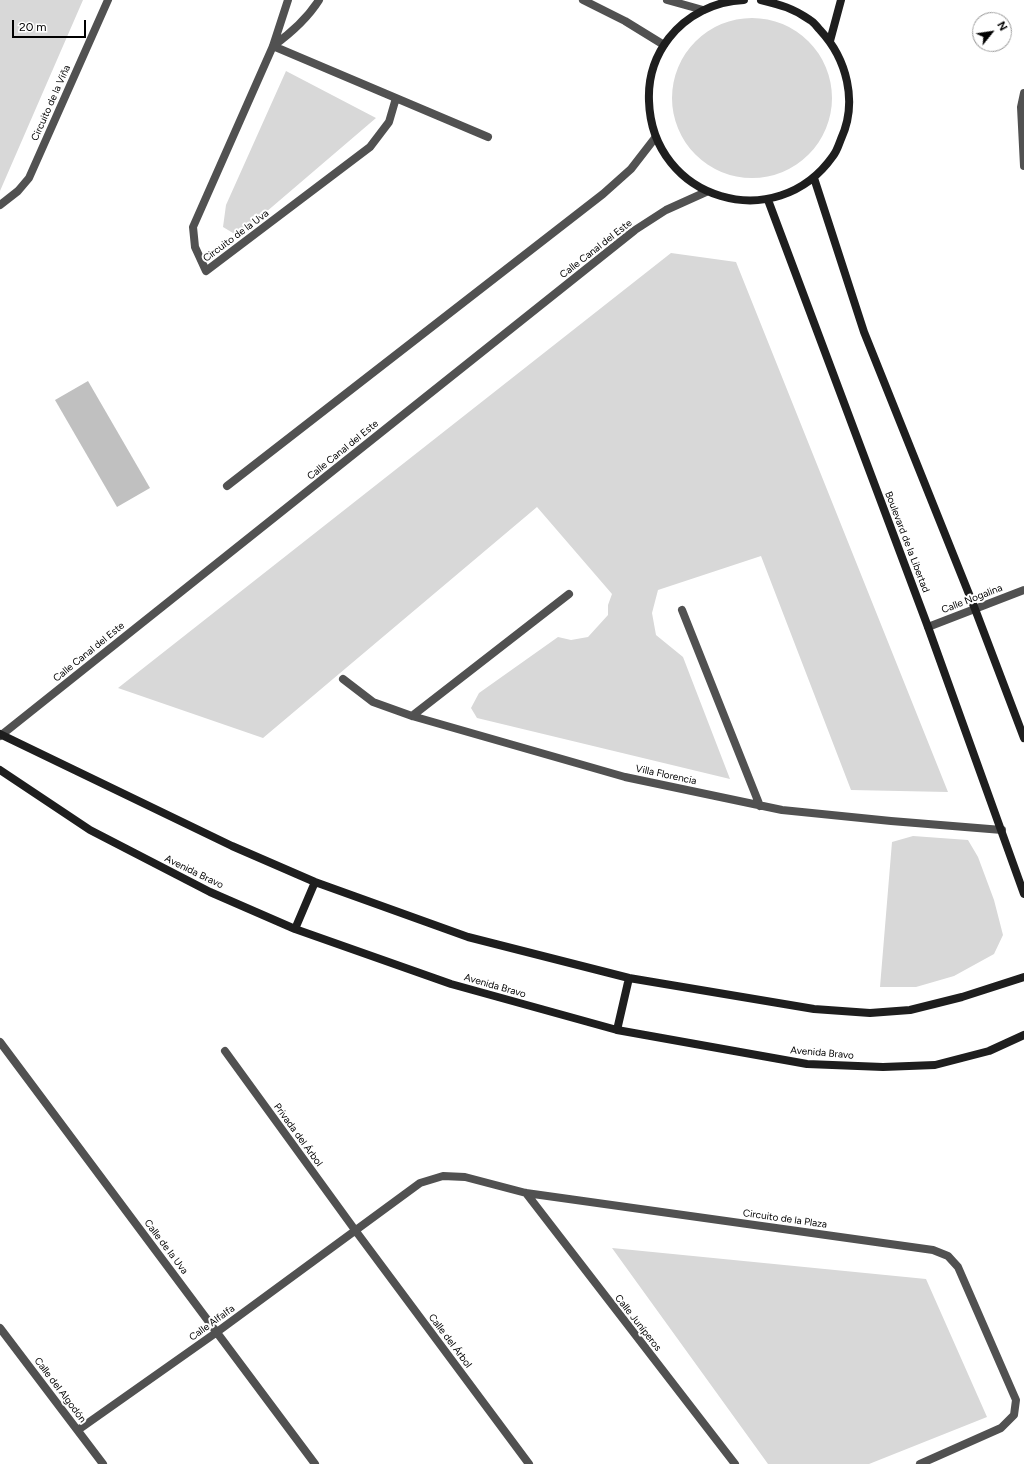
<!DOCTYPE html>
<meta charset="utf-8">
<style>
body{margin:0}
#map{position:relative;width:1024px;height:1464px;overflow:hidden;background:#fff;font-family:Figtree,sans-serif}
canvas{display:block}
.north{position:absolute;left:972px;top:12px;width:40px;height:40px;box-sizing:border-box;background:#fff;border:1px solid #999;border-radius:50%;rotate:60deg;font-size:11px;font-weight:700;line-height:16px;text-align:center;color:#000}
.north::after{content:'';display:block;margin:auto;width:14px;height:18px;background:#000;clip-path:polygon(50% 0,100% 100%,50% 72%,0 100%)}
.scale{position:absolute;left:12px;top:20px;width:74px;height:18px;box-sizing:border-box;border:2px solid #000;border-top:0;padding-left:5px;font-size:12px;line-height:14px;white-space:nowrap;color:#000;-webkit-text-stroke:3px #fff;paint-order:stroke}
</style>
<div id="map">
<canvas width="1024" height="1464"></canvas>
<div class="north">N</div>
<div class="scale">20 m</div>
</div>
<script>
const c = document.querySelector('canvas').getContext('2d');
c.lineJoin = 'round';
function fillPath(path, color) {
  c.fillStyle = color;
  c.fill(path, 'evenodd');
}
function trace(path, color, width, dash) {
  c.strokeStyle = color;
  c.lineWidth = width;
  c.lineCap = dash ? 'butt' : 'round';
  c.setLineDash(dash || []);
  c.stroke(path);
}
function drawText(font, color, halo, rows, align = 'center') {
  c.font = font + ' Figtree,sans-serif';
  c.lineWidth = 4;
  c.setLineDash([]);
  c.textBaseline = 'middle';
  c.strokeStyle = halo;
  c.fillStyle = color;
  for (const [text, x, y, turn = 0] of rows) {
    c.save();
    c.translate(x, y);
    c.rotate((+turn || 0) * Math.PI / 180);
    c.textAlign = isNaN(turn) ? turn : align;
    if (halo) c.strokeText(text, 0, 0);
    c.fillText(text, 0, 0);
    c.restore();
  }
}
fillPath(new Path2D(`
 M0,0H83L0,191Z
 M672 98a80 80 0 1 1 160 0a80 80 0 1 1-160 0Z
 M286,71L376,118L238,236L223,227L226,205Z
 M671,253L736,262L948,792L851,790L761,556L658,590L652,613L656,635L683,657L730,779L477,718L471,708L479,693L558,637L571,640L588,637L608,615V605L612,594L537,507L263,738L118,688Z
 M913,836L968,840L978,857L994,900L1003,935L994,954L954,976L916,987H880L892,842Z
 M612,1248L926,1279L987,1417L869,1464H768Z`), '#d8d8d8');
fillPath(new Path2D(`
 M88,381L150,488L117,507L55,400Z`), '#c0c0c0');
trace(new Path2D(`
 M288,0L273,46L193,227L195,247L206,271L370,147L389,122L396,98
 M273,46L488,137
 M273,46C291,33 307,19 319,0
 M1024,93L1021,107L1024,166
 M0,205L18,191L29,178L108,0
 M227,486L603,194L631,169L655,138
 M682,610L760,806
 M928,627L1024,590
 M343,679L373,702L412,716L625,777L782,810L891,821L1002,830
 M412,716L569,594
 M0,736L635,230L666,210L706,192
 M0,1042L315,1464
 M225,1051L355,1230L529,1464
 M526,1193L735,1464
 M0,1328L103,1464
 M78,1430L217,1332L420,1183L443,1176L465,1177L526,1193L933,1250L948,1256L958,1267L1016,1400L1014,1415L1001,1428L920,1464`), '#515151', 8);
trace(new Path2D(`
 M583,0L625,21L664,45
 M667,0L703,10`), '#515151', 8);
trace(new Path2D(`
 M744,0C715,1 687,15 669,38C655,56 648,78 649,101C652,200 776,237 833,156C837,151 839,144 841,139C858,102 847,59 820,30C817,27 814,22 810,20C793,8 781,5 761,0
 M830,41L841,0
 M814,178L864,332L975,609L1024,738
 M768,200L928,627L1024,894
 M0,734L232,846L315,882L468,937L629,978L814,1009L870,1013L910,1010L962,997L1024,977
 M0,770L90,830L210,892L295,929L451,984L617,1030L807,1064L883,1067L935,1065L989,1051L1024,1035
 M295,929L315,882
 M617,1030L629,978`), '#1e1e1e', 8);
drawText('10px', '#000', '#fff', [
 ["Circuito de la Viña",51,103,-66],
 ["Circuito de la Uva",236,236,-37],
 ["Calle Canal del Este",596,249,-38],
 ["Calle Canal del Este",343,450,-39],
 ["Boulevard de la Libertad",907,542,69],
 ["Calle Nogalina",972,599,-21],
 ["Calle Canal del Este",89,652,-39],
 ["Villa Florencia",666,775,12],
 ["Avenida Bravo",194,872,26],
 ["Avenida Bravo",495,986,16],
 ["Avenida Bravo",822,1053,5],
 ["Privada del Árbol",298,1135,54],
 ["Circuito de la Plaza",785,1219,8],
 ["Calle de la Uva",166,1247,53],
 ["Calle Alfalfa",212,1323,-36],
 ["Calle Juníperos",638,1323,52],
 ["Calle del Árbol",450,1341,53],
 ["Calle del Algodón",60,1390,53]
]);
</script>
